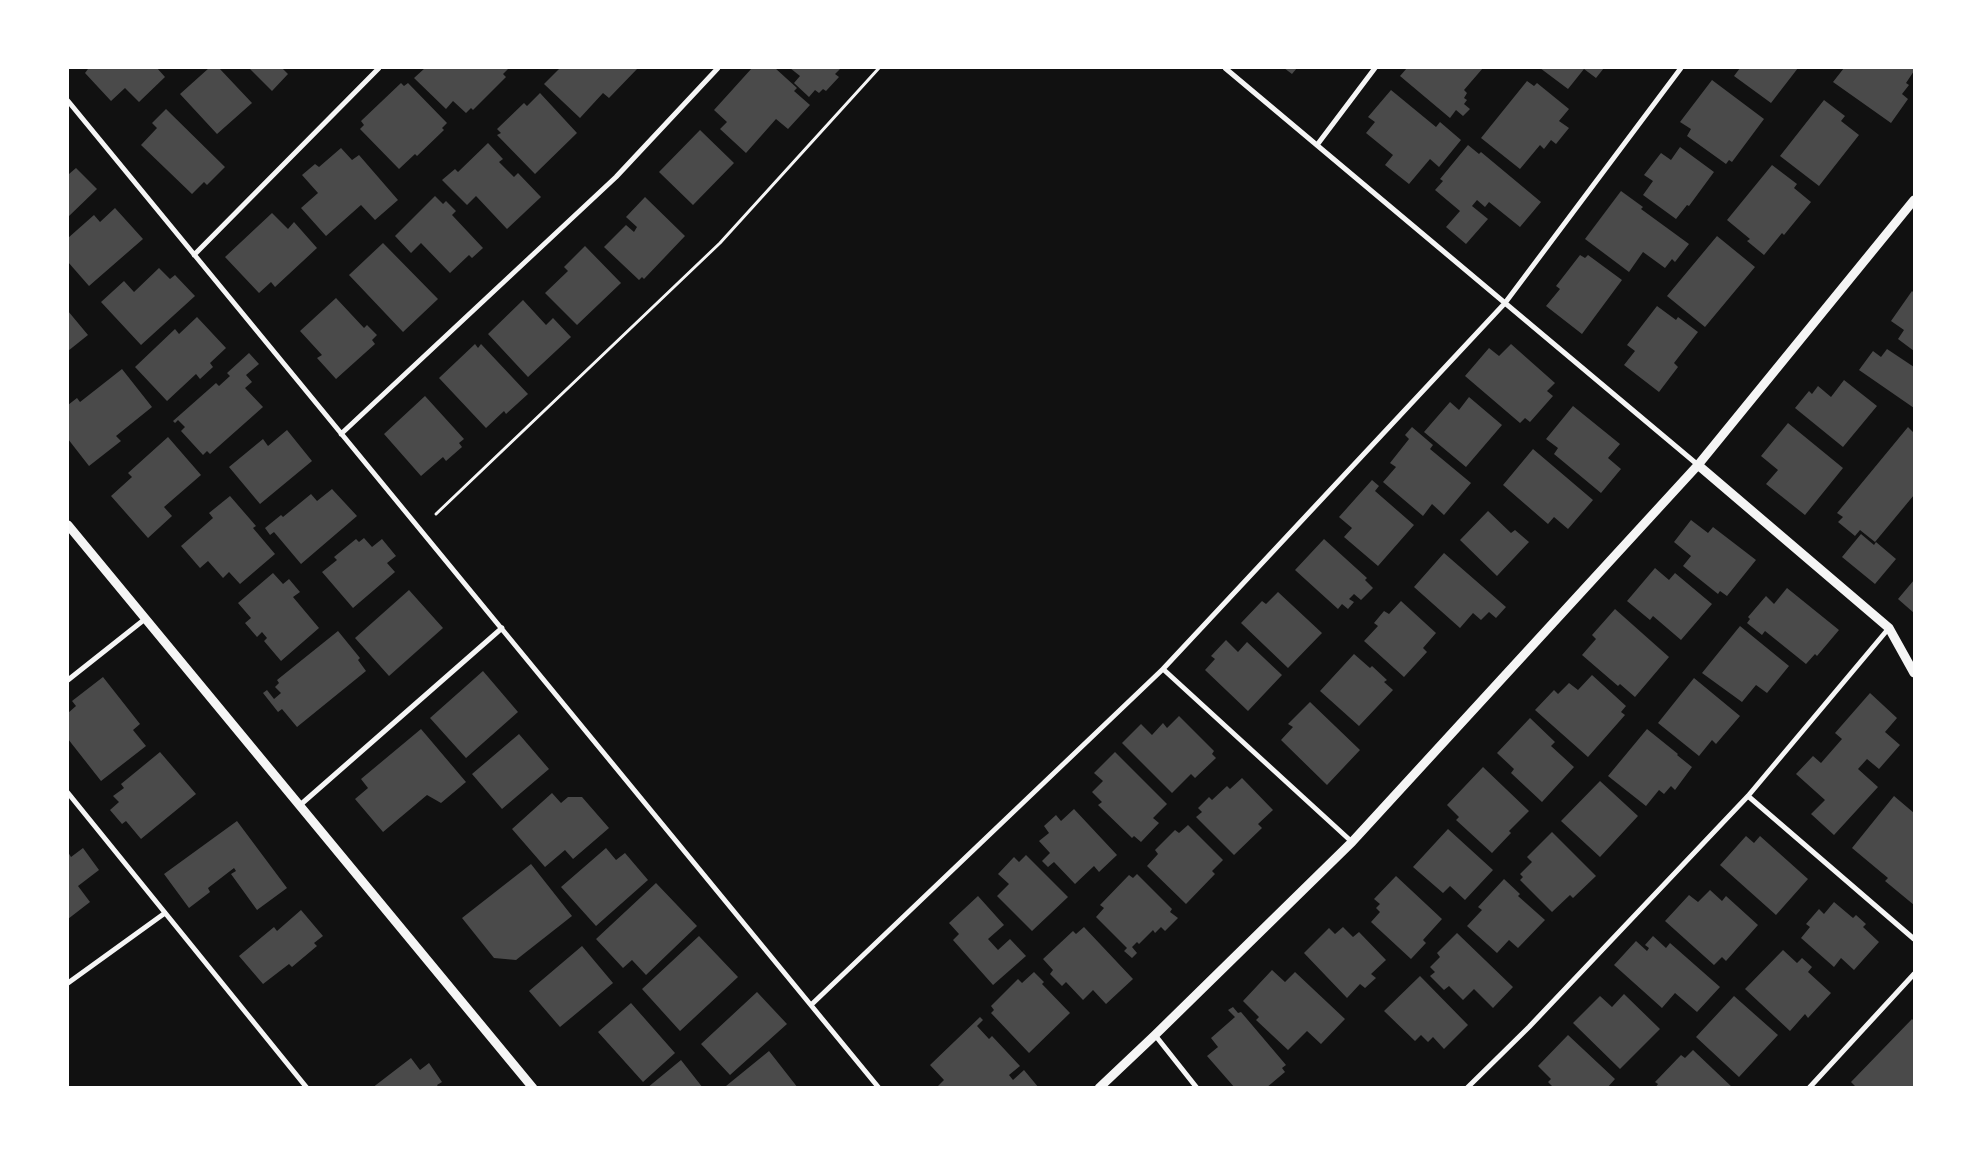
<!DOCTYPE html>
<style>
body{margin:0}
#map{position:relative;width:1982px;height:1155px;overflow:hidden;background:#111;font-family:Poppins,sans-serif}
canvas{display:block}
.frame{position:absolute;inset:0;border:69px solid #fff;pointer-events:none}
</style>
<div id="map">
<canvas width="1982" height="1155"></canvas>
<div class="frame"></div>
</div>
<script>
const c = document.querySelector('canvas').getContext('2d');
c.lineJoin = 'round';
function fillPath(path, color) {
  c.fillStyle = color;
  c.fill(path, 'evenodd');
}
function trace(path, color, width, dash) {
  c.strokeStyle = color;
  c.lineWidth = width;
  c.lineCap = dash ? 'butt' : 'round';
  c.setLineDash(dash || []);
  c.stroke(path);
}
fillPath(new Path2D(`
 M86,68H157L165,77L139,102L125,88L111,101L85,73L88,69Z
 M209,68H219L252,103L217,134L180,94Z
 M249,68H282L288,74L272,91Z
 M425,68H507L508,69L503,74L506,77L473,110L471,108L466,113L453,101L446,109L414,78Z
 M560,68H638L609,98L603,93L580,118L544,84Z
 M752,68H760L762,69L763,68H775L797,88L794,91L810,105L788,129L776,119L746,153L720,129L727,122L714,110Z
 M790,68H841L835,74L839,77L826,91L823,89L819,93L815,90L809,97L794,83L800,76Z
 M1284,68H1297L1292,74Z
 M1407,68H1483L1464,90L1467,93L1464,98L1467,100L1464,104L1470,109L1463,116L1456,110L1450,118L1400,76Z
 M1540,68H1604L1596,78L1584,69L1568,89Z
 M1740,68H1798L1771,103L1734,76Z
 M1844,68H1914V71L1906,83L1909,85L1902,94L1908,99L1891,123L1833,82Z
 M1712,80L1764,119L1732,162L1729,160L1726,164L1687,136L1691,129L1680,122Z
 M1527,81L1534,86L1537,83L1569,109L1559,121L1569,128L1556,144L1551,140L1544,149L1540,145L1520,169L1481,138Z
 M401,83L404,86L408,83L447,123L442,128L444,130L417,156L415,154L399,169L360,129L364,125L361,121Z
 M1391,90L1436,127L1440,122L1461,140L1439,167L1430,159L1409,184L1385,165L1393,155L1366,133L1375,122L1368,117Z
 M540,93L577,133L535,174L497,135L501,133L497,129L524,103L527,106Z
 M1824,100L1845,116L1841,121L1859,135L1819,186L1780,156Z
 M166,109L225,167L207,185L204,182L192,194L141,145L157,128L152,123Z
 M700,130L734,163L693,205L659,172Z
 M488,143L503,159L499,162L514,177L518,173L541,197L507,229L476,196L467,205L442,180L455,169L458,172Z
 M1468,145L1479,154L1481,152L1541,202L1520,227L1489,202L1485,207L1477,200L1472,206L1488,219L1466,244L1446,227L1460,211L1435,190L1443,181L1440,179Z
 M1680,147L1714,172L1689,206L1687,205L1676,219L1643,195L1653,181L1644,175L1661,153L1671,160Z
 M341,148L352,160L359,155L398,200L375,220L361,205L326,236L301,208L318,193L302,175L315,164L319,167Z
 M1772,165L1797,184L1794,188L1811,202L1784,235L1782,233L1764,255L1747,241L1750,239L1727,220Z
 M76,168L97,189L68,217V172L69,174Z
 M1621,191L1643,207L1641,209L1689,244L1675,262L1672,259L1665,268L1643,252L1629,272L1585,239Z
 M435,196L443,204L446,201L456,211L452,215L483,248L472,258L469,255L450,273L421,243L411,253L395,236Z
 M645,197L685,236L644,279L642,277L639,280L604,247L626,225L634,232L637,227L626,217Z
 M115,208L143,239L89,286L68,262V238L94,215L100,222Z
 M272,213L288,229L294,222L317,248L275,287L271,282L259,293L225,257Z
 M1717,236L1755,267L1705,327L1667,296Z
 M383,243L438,299L403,332L349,275Z
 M585,246L621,283L577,325L545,293L568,271L564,267Z
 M1580,255L1585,258L1588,255L1622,280L1582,334L1546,306L1560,289L1556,286Z
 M159,268L170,279L175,275L195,296L141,345L101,302L124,281L134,292Z
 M1912,291L1914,293V351L1898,339L1904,330L1891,321Z
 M336,298L364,328L367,325L377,335L372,340L375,344L336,379L317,358L322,355L300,331Z
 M523,300L546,325L553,318L571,337L528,377L488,334Z
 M1657,306L1676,320L1678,317L1698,332L1674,363L1678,367L1659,392L1624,365L1635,351L1627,345Z
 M68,311L88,335L68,351Z
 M197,317L226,348L210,363L213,367L200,379L196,374L167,401L135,367L175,329L179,334Z
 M475,344L478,348L481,344L528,394L506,414L504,411L486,428L439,378Z
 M1511,344L1555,383L1547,391L1553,396L1530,422L1525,418L1520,423L1465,376L1489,348L1499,356Z
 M1887,349L1914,367V408L1859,370L1873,351L1881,357Z
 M249,353L259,364L246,375L252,382L245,388L263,407L210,454L207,451L203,455L181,431L185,427L178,420L175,423L173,421L216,383L219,386L230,376L227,373Z
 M122,369L152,407L116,436L121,441L89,466L68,439V405L77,398L80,402Z
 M1844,380L1877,406L1843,447L1795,408L1809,391L1812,394L1818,386L1831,397Z
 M425,396L464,439L459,443L462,447L446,461L443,457L421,476L384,434Z
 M1469,397L1502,425L1466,467L1424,432L1450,402L1459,410Z
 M1573,406L1620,444L1608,458L1621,469L1601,493L1554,454L1558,448L1546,439Z
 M1788,423L1843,468L1805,515L1766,484L1778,470L1761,456Z
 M1412,427L1433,445L1430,449L1471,483L1444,515L1432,504L1423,516L1383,482L1396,467L1390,463L1409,439L1405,435Z
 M1908,427L1914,433V495L1875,542L1860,530L1855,536L1838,522L1843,517L1837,513Z
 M287,430L312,461L260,504L229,467L263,439L268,446Z
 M168,437L201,475L164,507L172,516L148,538L111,496L132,477L128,473Z
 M1533,449L1593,500L1568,529L1554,517L1548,524L1503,485Z
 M1372,480L1379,486L1375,491L1414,525L1378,566L1344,537L1352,528L1339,517Z
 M332,489L357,516L301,564L274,532L270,535L265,528L281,515L283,517L311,494L317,501Z
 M230,496L256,526L253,528L275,554L240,584L229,572L223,578L208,561L200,568L181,546L213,518L209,513Z
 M1488,511L1511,533L1515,530L1529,542L1497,576L1460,540Z
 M1691,520L1708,533L1713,527L1756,560L1727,596L1720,591L1718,594L1683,566L1691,556L1674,542Z
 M1861,534L1874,545L1876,542L1896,559L1875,584L1842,557Z
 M364,538L372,547L382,539L396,556L387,563L395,572L353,608L322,572L337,560L334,557L356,539L359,542Z
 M1324,539L1367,578L1365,580L1373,588L1361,600L1354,594L1349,599L1354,602L1348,609L1342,604L1338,609L1295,570Z
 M1444,553L1506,607L1496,618L1489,612L1481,620L1473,613L1460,628L1414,587Z
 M1655,568L1669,580L1675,573L1712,604L1681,640L1653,616L1650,620L1627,601Z
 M273,573L283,584L289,579L300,592L293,597L319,628L281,661L264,641L267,638L262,632L257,637L245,623L251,618L238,603Z
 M1914,580V613L1898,599Z
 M1787,588L1839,630L1817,656L1815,654L1806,664L1765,631L1762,635L1747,623L1750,619L1748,617L1766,596L1774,604Z
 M409,590L443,628L389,676L355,638Z
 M1278,592L1322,633L1288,668L1241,623L1262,601L1266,604Z
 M1401,601L1436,633L1423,648L1427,652L1404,677L1364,641L1378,626L1374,623L1384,611L1389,614Z
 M1615,609L1669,657L1635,697L1620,684L1618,686L1582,655L1596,639L1592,635Z
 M1740,626L1789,666L1767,693L1756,685L1742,702L1702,673Z
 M338,631L360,658L358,660L366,671L297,727L282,709L278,712L263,693L267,690L274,699L281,693L275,687L279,683L277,680Z
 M1226,640L1238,652L1247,642L1282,675L1248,711L1205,670L1215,659L1211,656Z
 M1354,654L1370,668L1372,666L1387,680L1384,682L1393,690L1359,726L1320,691Z
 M483,671L518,712L466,758L430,718Z
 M1592,675L1626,706L1621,712L1625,715L1588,757L1535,710L1554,690L1558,694L1569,683L1578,690Z
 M103,677L140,724L133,730L146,746L101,781L68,739V713L76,706L72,701Z
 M1694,678L1740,716L1716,744L1712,740L1699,756L1658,723Z
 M1870,693L1897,718L1885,732L1900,745L1879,769L1867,759L1858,769L1878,787L1834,835L1811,814L1825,800L1796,774L1813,756L1821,763L1842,739L1835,733Z
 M1310,702L1360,750L1327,785L1281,740L1293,727L1288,724Z
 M1179,716L1214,751L1212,754L1216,758L1195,778L1191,774L1172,793L1122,743L1141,724L1152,735L1163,723L1167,728Z
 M1530,718L1555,742L1551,746L1574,767L1542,802L1511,773L1514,769L1497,753Z
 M421,729L466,782L441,803L427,795L383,832L355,799L368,788L361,779Z
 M1647,729L1678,754L1677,755L1692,767L1675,790L1671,786L1664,794L1659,790L1646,806L1608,776Z
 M519,734L549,769L502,809L472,774Z
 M160,752L196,794L141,839L126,821L122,824L110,810L119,802L113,796L124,788L121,784Z
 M1115,752L1167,804L1153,818L1159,823L1141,842L1134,836L1132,838L1098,805L1102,802L1092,792L1103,781L1094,773Z
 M1483,767L1529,811L1509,831L1511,833L1492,853L1456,820L1459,817L1447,805Z
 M1242,778L1273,810L1258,824L1262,828L1234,855L1196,817L1202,812L1198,808L1209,797L1212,800L1227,786L1230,789Z
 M1600,781L1638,816L1600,857L1561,821Z
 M552,793L561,803L568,797H582L609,828L573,859L565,850L545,867L512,829Z
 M1894,796L1914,813V905L1885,881L1888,878L1852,848Z
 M1074,809L1117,855L1099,872L1094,866L1075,884L1054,862L1048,867L1042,861L1050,853L1039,841L1049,833L1044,826L1056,815L1061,821Z
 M237,821L287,888L257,910L231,874L236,871L234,868L208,888L210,892L189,908L164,874Z
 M1188,825L1223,860L1212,871L1215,874L1186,904L1147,866L1158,854L1155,850L1175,830L1179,833Z
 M1448,829L1493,870L1465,900L1450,886L1443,893L1413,867Z
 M1552,832L1596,876L1573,898L1570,895L1552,912L1520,880L1523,877L1520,874L1532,862L1527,857Z
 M1746,836L1754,843L1760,836L1808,879L1776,915L1720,865Z
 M83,848L99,870L78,886L90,902L68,919V852L71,857Z
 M606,848L616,860L625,853L648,880L596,926L561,887Z
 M1026,855L1068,897L1032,931L997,896L1009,884L998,874L1014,857L1019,862Z
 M531,864L572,916L516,960L494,958L462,918Z
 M1137,874L1172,909L1170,912L1178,918L1165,931L1161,927L1155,933L1153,930L1139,944L1137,942L1132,947L1137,953L1132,958L1124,951L1127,948L1096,917L1104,908L1100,905L1129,875L1133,878Z
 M1396,876L1442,919L1423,940L1426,943L1411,959L1371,922L1380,912L1376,908L1380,904L1374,899Z
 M1504,879L1520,894L1518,896L1545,920L1518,948L1509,940L1497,953L1467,926L1482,910L1478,907Z
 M656,883L697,926L646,975L632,960L623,968L596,939Z
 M1710,890L1722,901L1726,896L1758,925L1726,961L1722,957L1714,965L1665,921L1689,895L1698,902Z
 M978,896L1004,925L988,939L998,950L1010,939L1026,956L993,985L953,940L959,934L949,923Z
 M1834,902L1853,918L1856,915L1866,924L1863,927L1879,942L1854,970L1841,958L1834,967L1801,938L1810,927L1806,924L1819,909L1824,914Z
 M301,910L323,936L314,943L317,946L292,967L289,964L263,984L239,956L274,927L277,931Z
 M1084,927L1133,979L1106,1004L1093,990L1083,1000L1066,982L1062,986L1050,974L1053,970L1043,959L1073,931L1076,934Z
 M1343,927L1353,937L1359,932L1386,960L1371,974L1376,978L1365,988L1360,984L1347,998L1304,953L1329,928L1335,934Z
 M1457,933L1513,987L1493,1008L1474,989L1463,1000L1449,986L1444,990L1430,976L1435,972L1430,967L1440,957L1437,953Z
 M699,936L738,977L680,1031L642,989Z
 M1653,936L1666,948L1670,943L1720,987L1697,1012L1675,993L1662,1008L1614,965L1636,941L1647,951L1649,948L1645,945Z
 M582,946L613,983L560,1027L529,991Z
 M1783,950L1797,963L1802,958L1812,967L1808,972L1831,993L1808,1018L1805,1014L1790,1031L1745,989Z
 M1272,970L1285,982L1295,972L1345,1019L1321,1044L1307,1031L1288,1050L1256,1020L1259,1017L1243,1001Z
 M1034,972L1044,982L1042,984L1070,1013L1029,1053L991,1013L994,1010L991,1006L1018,979L1022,983Z
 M1420,976L1468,1025L1444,1049L1433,1037L1428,1042L1421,1035L1415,1041L1384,1011Z
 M757,992L787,1024L730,1075L701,1044Z
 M1624,994L1660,1029L1620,1069L1573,1023L1600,996L1612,1007Z
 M1734,996L1778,1035L1739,1077L1696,1037Z
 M631,1003L675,1053L643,1082L598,1032Z
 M1233,1007L1238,1013L1241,1012L1286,1065L1282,1068L1285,1072L1266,1088H1235L1207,1056L1218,1047L1211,1038L1235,1017L1228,1010Z
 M980,1017L983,1020L977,1026L989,1039L992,1036L1020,1066L1009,1075L1013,1080L1024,1070L1039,1088H936L944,1080L930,1065Z
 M1912,1019L1914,1021V1088H1857L1851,1082Z
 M1568,1035L1615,1079L1607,1088H1554L1548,1082L1551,1079L1538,1066Z
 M1693,1050L1733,1088H1655L1658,1084L1655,1082L1681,1055L1685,1058Z
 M769,1051L798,1088H727L726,1086Z
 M411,1058L420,1070L429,1063L442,1082L437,1085L439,1088H372Z
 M681,1060L703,1088H647Z`), '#4a4a4a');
trace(new Path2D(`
 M436,514L720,243L879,68`), '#f5f5f5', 3);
trace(new Path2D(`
 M1225,68L1698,465
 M68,101L879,1088
 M1317,145L1375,68
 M194,255L379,68
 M341,434L616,177L718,68
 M1163,669L1352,842
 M68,680L145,619
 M68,793L307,1088
 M1748,796L1914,939
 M299,806L502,628
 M68,983L165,913
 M811,1005L1163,669L1505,303L1681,68
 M1155,1035L1197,1088
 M1467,1088L1529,1027L1748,796L1889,628
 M1809,1088L1914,974`), '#f5f5f5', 5);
trace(new Path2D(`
 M1698,465L1889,628L1914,673
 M68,525L533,1088
 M1099,1088L1155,1035L1352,842L1698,465L1914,200`), '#f5f5f5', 9);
</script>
